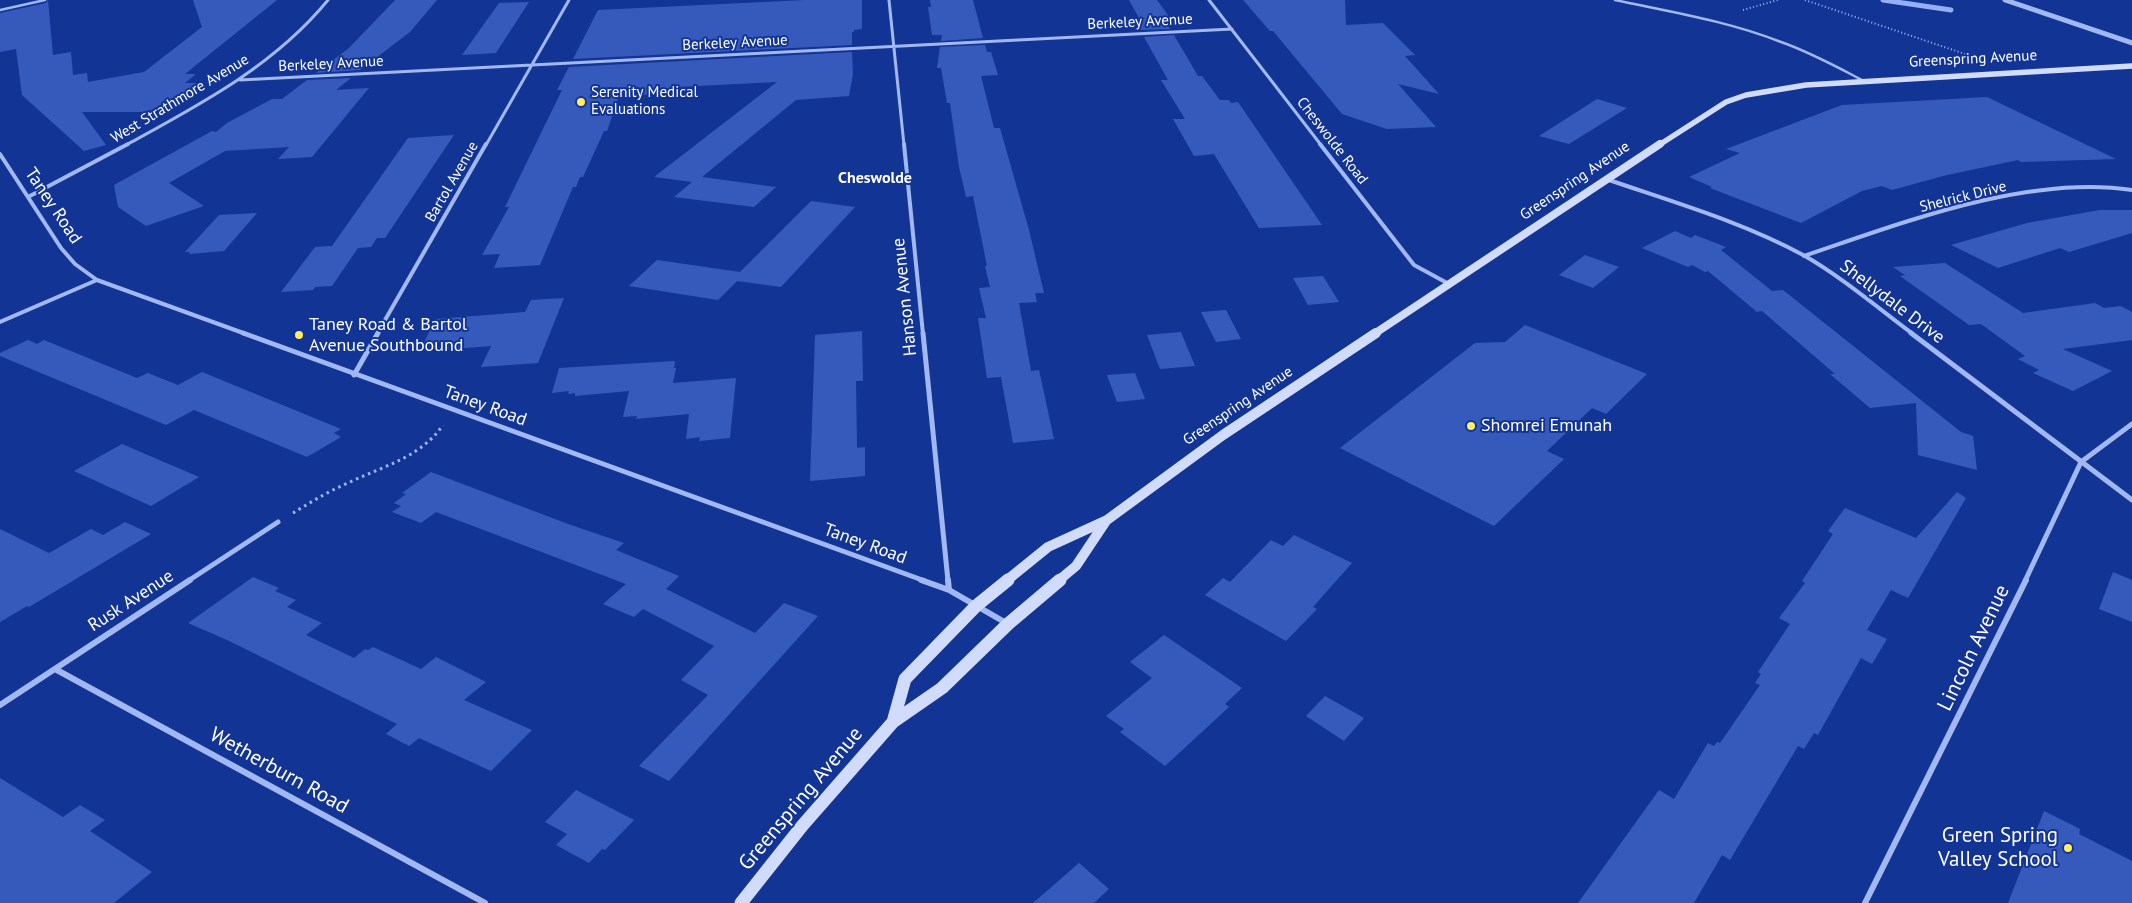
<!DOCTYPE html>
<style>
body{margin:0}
canvas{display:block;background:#123495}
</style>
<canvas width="2132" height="903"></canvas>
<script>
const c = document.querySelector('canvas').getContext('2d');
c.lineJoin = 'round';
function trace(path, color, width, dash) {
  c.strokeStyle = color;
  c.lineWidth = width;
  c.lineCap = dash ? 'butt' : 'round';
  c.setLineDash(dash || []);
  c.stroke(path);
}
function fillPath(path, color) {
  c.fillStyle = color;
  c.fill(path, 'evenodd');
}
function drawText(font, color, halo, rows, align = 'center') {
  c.font = font + ' "PT Sans",sans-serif';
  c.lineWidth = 4;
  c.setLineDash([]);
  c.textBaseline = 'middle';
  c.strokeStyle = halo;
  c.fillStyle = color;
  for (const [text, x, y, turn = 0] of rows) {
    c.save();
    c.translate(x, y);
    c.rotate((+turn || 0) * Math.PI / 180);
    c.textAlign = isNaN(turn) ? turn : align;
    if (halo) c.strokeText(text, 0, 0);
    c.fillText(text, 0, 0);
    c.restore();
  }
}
trace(new Path2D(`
 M1883,0L1951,10`), '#93b0f6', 5);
fillPath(new Path2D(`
 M48,0L53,55L71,52L73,75L87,73L88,82L144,72L202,27L193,0H277L185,74H196L185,83H199L159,109L152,112H82L106,145L84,151L22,95L16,49L0,52V13L46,3Z
 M395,0H437L410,32L360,70L316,73L349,48Z
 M805,0H862V29L854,30V32H852V45L573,59L598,10Z
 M930,0H973L983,38L941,41L942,35H932L928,7H931Z
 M1129,0H1157L1173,22H1166L1170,29L1140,30L1134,18H1139Z
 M1243,0H1345L1346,25L1383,23L1415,55L1405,56L1439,94L1398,84L1436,127L1387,129L1342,114L1273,31H1270Z
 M529,2L496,53L462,55L499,3Z
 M1174,35L1198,76H1202L1220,100H1229L1231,103L1238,102L1322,225L1259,228L1214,154L1194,156L1173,119H1185L1161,80H1168L1144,37Z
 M985,45L987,52H991L998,75L981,76L994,128H1000L1029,230L1044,293H1035L1037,302L1019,303L1031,371L1039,370L1054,439L1013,443L1001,377L987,378L978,318H986L979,288L990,287L985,266H987L973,196L966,197L959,167L950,103H947L941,68H937L940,47Z
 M852,52L853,74L849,96L796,100L702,177L776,187L754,207L674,197L692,182L654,177L777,82L677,87V93L619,96L607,131H604L583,177H580L576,187H573L540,265L494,268L500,254L482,255L509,207H505L562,90H557L569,67Z
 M351,78L336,90L369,88L312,157L278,159L289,147L225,151L169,183L204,206L146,226L118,207L114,185L212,131L216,132L227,123L272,99H282L307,80Z
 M1987,97L2116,159L2021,162L2018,160L1947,175L1892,190L1882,186L1862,191L1801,223L1710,188L1712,187L1689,177L1740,153L1726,149L1842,105Z
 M1597,99L1627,108L1569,144L1539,136Z
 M454,135L385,238H377L371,247L358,248L332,286L315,287L313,290L281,292L315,247L332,246L408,138Z
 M811,201L855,207L781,287L737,281L718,300L629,286L657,260L740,272Z
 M2100,210H2132V233L2069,252L2060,248L1998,268L1951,245L2027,223Z
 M257,213L224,251L189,254L190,252H185L219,215Z
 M1675,231L1691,238L1695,235L1726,247L1721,250L1772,291L1783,290L1961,432L1973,436L1977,470L1918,455L1916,403L1870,408L1830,374H1835L1762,311L1757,312L1708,271L1705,272L1692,265L1688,267L1642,248Z
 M1585,255L1619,267L1593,288L1559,275Z
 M1945,263L2023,313L2095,303L2104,308L2121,306L2132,312V340L2063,349L2112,371L2073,391L2033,373L2039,370L2018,359L2025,356L1981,324L1969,325L1900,276L1905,275L1893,267Z
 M1323,276L1339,302L1308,305L1293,278Z
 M564,298L538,363L481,367L491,346L441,350L443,344L422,346L436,319L525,312L531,300Z
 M1226,310L1241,339L1216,342L1201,312Z
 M1525,325L1647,374L1606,414L1592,408L1547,451L1564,459L1494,526L1340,448L1475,343L1505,342Z
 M862,331L863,381H856L857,448L865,447V476L810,481L815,335Z
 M1181,332L1195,366L1160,369L1147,335Z
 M28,340L37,344L44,340L137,378L148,373L178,385L202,372L341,429L334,433L341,437L307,457L194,410L166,425L0,356V353Z
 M675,361L674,368H676L673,383L736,378L730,438L699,441L700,437L686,439L689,414L636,419L637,416L623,417L629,391L575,396V393L568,394L569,391L552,393L559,368Z
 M1135,373L1145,399L1117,402L1107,375Z
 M122,444L199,477L151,506L74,471Z
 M431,472L568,524L624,543L616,550L679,576L666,589L755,633L784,603L818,616L669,781L639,766L708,695L681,680L714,646L643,609L634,617L603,604L626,584L436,512L421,523L392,512L401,506L394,503L406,494L402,493Z
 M1957,492L1966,498L1908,598L1891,590L1867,630L1887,639L1872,664L1861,658L1818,735L1814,733L1804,749L1798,746L1730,860L1722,855L1694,903H1578L1659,790L1674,799L1708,743L1714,746L1717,742L1720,743L1760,685L1755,683L1761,674L1758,672L1790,624L1779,618L1805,583L1802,581L1833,534L1828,531L1845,508L1916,538Z
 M125,522L151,534L29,607L27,606L0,622V529L49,553L91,529L103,535Z
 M1294,535L1352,563L1313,607L1317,609L1286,641L1205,595L1223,578L1230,582L1271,540L1283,546Z
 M2113,572L2132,580V622L2099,609Z
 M253,577L279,588L275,591L296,600L287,607L322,623L306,635L354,658L365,649L368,650L373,647L421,669L436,657L486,682L464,700L532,730L491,771L419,738L409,746L386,734L397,724L227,640L188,623Z
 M1164,635L1242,688L1225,704L1229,707L1165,766L1120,732L1124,729L1106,716L1152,678L1130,662Z
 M1325,696L1364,718L1344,741L1306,716Z
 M0,778L63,817L80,805L105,820L90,831L152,872L114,903H0Z
 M576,790L634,820L605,850L602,849L589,863L556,845L567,834L545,822Z
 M2044,811L2080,829L2079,834L2132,861V903H2008Z
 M1079,863L1109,889L1094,903H1033Z`), '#365abc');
trace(new Path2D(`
 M1805,0L1971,56
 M1743,10L1778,0`), '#a2b8f3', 2, [1, 2.5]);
trace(new Path2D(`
 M293,513C311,502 329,491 348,483C383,466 420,458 443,425`), '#a2b8f3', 3, [2.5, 4]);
trace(new Path2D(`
 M1615,0C1671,12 1728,21 1781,42C1810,52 1837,67 1864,81
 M0,10L45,0`), '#a2b8f3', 2.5);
trace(new Path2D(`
 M889,0L904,145
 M1209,0L1321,145
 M240,80L1232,29
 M126,145C199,105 274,66 328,0
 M486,145L569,0`), '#a2b8f3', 3);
trace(new Path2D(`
 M904,144L923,334
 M1320,144L1414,265L1449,284
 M0,154L61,248L75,264L97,280L246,334
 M1606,179C1673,202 1743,222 1805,256C1843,278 1878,308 1913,334
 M28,197L128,144
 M1804,256C1902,223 2028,174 2132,190
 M0,322L97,280
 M377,334L486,144`), '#a2b8f3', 4);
trace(new Path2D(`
 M243,333L925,581
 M923,333L948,581
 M1911,333L2132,500
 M354,375L378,333
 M188,581L278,522
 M2025,581L2081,462L2132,424`), '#a2b8f3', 5);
trace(new Path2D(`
 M921,580L949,590L1008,624
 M948,580L949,590
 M55,669L485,903
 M0,705L190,580
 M1865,903L2026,580`), '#a2b8f3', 6);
trace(new Path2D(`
 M2005,0L2132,43`), '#a2b8f3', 5);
trace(new Path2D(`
 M1659,145L1726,102L1746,95L1806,85L2132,66`), '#d1dcfc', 5.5);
trace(new Path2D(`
 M1374,334L1660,144`), '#d1dcfc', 8);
trace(new Path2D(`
 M1006,581L1048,547L1107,520L1223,435L1376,333
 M1058,581L1076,566L1106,521`), '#d1dcfc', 10);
trace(new Path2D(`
 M893,722L905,679L976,606L1008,580
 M741,903L802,826L893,722L942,688L1008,624L1060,580`), '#d1dcfc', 13);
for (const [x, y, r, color] of [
 [581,102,5,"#ffed63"],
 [299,335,5,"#ffed63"],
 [1471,426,5,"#ffed63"],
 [2068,848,5,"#ffed63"]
]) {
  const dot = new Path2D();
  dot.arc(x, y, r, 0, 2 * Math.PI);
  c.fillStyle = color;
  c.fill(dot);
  trace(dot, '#123495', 2);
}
drawText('15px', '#fff', '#123495', [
 ["Berkeley Avenue",1140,22,-3],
 ["Berkeley Avenue",735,43,-3],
 ["Greenspring Avenue",1973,59,-3],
 ["Berkeley Avenue",331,64,-3],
 ["West Strathmore Avenue",180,99,-31],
 ["Cheswolde Road",1332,141,52],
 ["Greenspring Avenue",1575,181,-34],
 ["Bartol Avenue",452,182,-60],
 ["Shelrick Drive",1963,197,-14],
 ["Greenspring Avenue",1238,406,-34]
]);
drawText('15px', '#fff', '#123495', [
 ["Serenity Medical",591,93],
 ["Evaluations",591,110]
], 'left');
drawText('bold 16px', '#fff', '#123495', [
 ["Cheswolde",875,178]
]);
drawText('18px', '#fff', '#123495', [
 ["Taney Road",53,206,56],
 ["Hanson Avenue",905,297,-96],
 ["Shellydale Drive",1892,302,37],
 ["Taney Road",485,406,20],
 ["Taney Road",865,544,20],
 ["Rusk Avenue",131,601,-33]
]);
drawText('18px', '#fff', '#123495', [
 ["Taney Road & Bartol",309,325],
 ["Avenue Southbound",309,346],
 ["Shomrei Emunah",1481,426]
], 'left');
drawText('21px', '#fff', '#123495', [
 ["Lincoln Avenue",1974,648,-64],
 ["Wetherburn Road",279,771,29],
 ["Greenspring Avenue",801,799,-50]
]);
drawText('21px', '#fff', '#123495', [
 ["Green Spring",2058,836],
 ["Valley School",2058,860]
], 'right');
</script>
